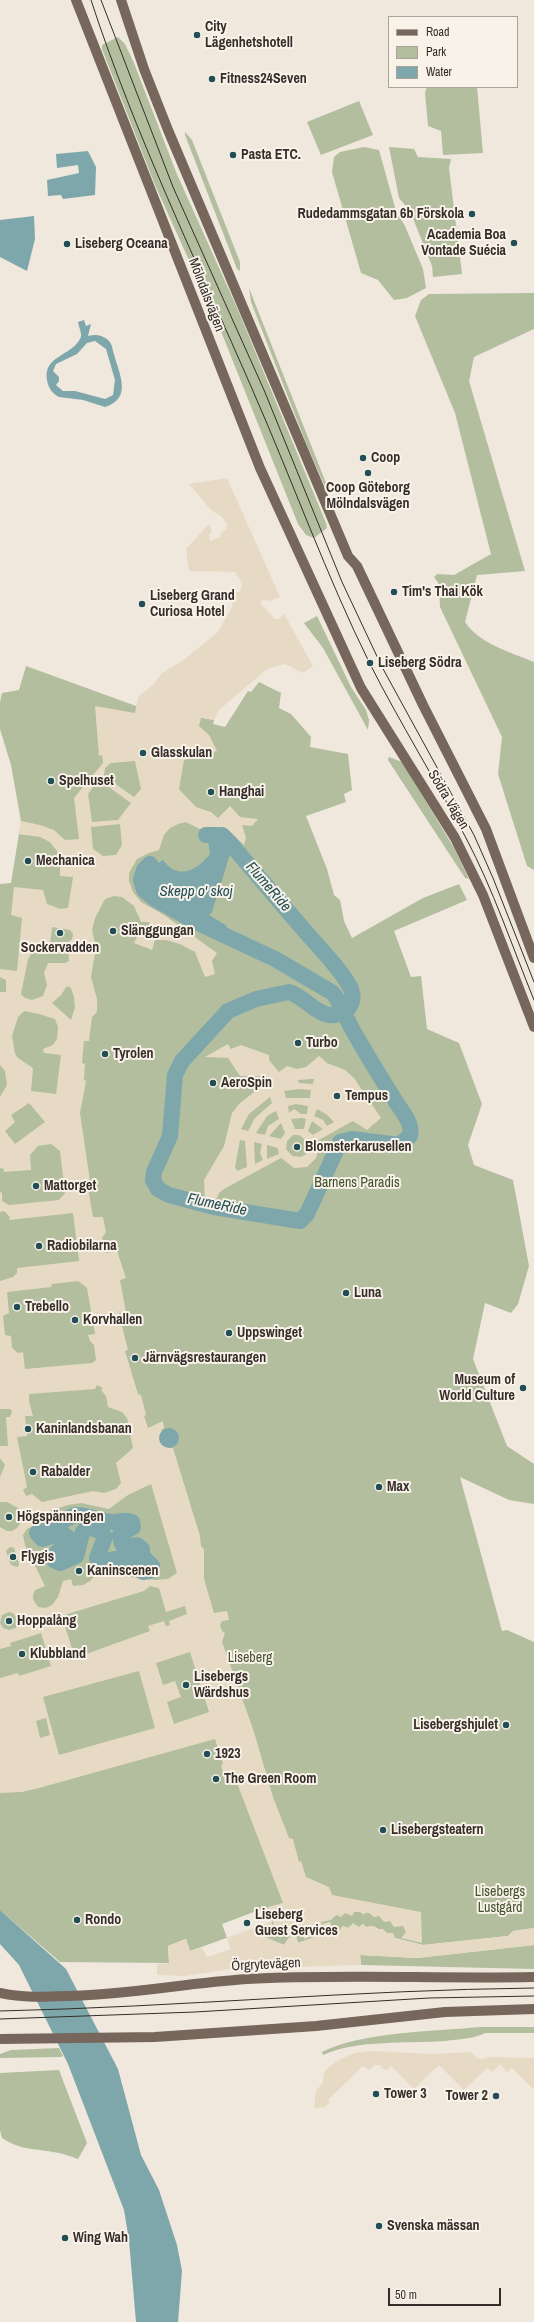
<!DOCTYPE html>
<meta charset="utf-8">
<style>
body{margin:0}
#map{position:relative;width:534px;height:2322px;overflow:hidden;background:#f0e8dd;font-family:"Archivo Narrow",sans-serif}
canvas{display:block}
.legend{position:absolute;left:388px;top:16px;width:130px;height:72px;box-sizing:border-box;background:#f8f2e9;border:1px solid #aaa39c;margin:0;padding:5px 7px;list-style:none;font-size:12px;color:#352d29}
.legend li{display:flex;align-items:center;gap:8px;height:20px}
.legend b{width:20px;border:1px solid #aaa39c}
.scale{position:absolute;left:388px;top:2288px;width:113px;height:18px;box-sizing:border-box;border:2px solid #352d29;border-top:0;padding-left:5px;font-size:12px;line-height:14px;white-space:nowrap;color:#352d29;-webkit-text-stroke:3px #f8f2e9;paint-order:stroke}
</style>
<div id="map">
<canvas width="534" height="2322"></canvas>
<ul class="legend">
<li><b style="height:5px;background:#76665b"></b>Road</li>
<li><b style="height:11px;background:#b2be9e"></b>Park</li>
<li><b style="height:11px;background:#7ea7ab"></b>Water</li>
</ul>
<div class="scale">50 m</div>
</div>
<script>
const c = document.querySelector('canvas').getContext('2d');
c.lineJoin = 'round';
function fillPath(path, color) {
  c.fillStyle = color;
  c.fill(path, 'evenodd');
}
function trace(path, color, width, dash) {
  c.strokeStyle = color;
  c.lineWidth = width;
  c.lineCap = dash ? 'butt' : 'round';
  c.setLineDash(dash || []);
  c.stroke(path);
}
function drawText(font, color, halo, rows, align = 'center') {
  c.font = font + ' "Archivo Narrow",sans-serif';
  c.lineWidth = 4;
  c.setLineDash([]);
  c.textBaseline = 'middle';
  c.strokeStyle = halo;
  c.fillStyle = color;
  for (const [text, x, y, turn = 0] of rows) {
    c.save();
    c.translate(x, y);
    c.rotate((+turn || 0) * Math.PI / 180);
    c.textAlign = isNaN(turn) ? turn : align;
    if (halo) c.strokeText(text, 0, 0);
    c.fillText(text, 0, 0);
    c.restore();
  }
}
fillPath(new Path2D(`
 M118,37L125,44L134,63L176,172L238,310L326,523L327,528L314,538L306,535L298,524L220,329L155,185L102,49V45Z
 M427,87H477L483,153L443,155L441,131L428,126L425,92Z
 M359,101L373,135L321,155L307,122Z
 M185,132L192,140L240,262V271L237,269L185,135Z
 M364,147L379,150L396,211L405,226L423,269L426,288L407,298L394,300L378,280L361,273L332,172L334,157L340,152Z
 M389,147L414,149L418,157L451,159L449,168L462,274L433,277L432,266L410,211L399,198Z
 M249,288L328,488L326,489L306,443L251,302Z
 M534,293V329L474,357L469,381L525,571L477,575L465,622C480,644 510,652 534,662V870L527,866L498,774L502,737L440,607L439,584L434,577L437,574L454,575L491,554L455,413L415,316L421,300L429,294Z
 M317,616L351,687L366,710L369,720L368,730L323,648L304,623Z
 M26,666L136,706L214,720L213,724L225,727L248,691L251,692L259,682L281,693L279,708L291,714L311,737L310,747L348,754L352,790L344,794L346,802L306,816L327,869L334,895L340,900L344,921L352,938L423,898L459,884L467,900L394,931L411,977L421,976L427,1029L459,1043L482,1104L468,1145L474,1165L513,1180L529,1266L518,1304L511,1313L485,1303L473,1359L507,1446L534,1464V1504L509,1500L460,1477L502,1631L507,1630L534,1642V1928L513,1931L508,1936L423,1945L395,1938L373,1926L366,1927L363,1924L359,1927L353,1924L348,1928L343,1926L340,1930L332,1928L330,1923L326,1933L298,1943L296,1936L289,1938L284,1945L267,1938L268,1929L273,1926L271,1922L190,1951L186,1939L168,1946L169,1963L60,1962L0,1910V884L11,883L21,821L11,765L0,729V702L2,693L19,690ZM267,1907L272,1922L227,1938L222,1924Z
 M389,757L402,762L454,848L469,879L465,878L388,760Z
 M534,1945V1969L361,1965L360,1955L417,1958Z
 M480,2027H534V2033H485C473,2039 459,2039 445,2041C407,2044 358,2039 323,2055L322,2052C365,2031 431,2032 480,2027Z
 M59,2048L63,2056L61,2057L0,2058V2054L11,2050Z
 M59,2070L87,2143L78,2159C70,2156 61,2153 53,2152C31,2148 21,2150 2,2138L0,2130V2073Z`), '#b2be9e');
fillPath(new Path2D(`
 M227,478L280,597L270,601L262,599L261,604L275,619H279L284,614L313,666L303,673L285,664L267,669L218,711L214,720L201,718L199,726L209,735L217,751L184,760L179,789L196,807L211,812L218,818L230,806L240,817L258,819L252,826L242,825L246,838L244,845L227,829L220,827L200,829L186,822L178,824L170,828L164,835L159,850L149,853L137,859L129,873V881L133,892L141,902L164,915L217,953L212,961L215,974L205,977L195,952L180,944L166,940H155L152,950L134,943L137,937H142L144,929L150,927L149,922H141L134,906L122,897L114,896L105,899L95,918L92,930L96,947L91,977L97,999V1012L92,1017L89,1041H84L82,1063L85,1064L84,1080L86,1081L80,1113L91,1188H88L93,1217H103L106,1232L102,1238L106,1253L117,1251L126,1278L120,1280L126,1312L119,1313L117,1319L122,1326L128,1350L125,1351L138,1394L141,1395L146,1415L144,1416L148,1428L163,1421L164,1428L161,1430L169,1448H173L200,1536L201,1546L204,1549V1579L214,1613L227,1611L229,1620L222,1621L220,1625L222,1631L225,1633L222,1642L254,1732L273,1797L289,1838L293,1839L299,1862L301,1861L306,1877L329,1887L332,1895L421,1912L422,1943L401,1938L406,1932L403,1926L394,1927L390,1921L384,1922L379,1916L374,1917L369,1913H365L364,1915L360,1912H354L352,1916L345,1913L341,1917L336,1915L331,1920L321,1922L323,1927L319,1928L320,1933L304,1939L303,1934L290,1937L285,1931L275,1929L268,1907L283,1903L237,1783H226L221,1765L223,1764L215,1739L39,1788L22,1792L0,1793V1678L18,1673L19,1676L51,1666L41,1633L10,1643L11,1646L0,1649V1527L7,1531H12L17,1528L22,1521L21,1513L18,1508L7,1502H0V1477L5,1465L0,1458V1446H8L6,1417H10L12,1411L10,1409H0V1281L13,1277L17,1273V1268L79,1261L73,1213L9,1220L10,1217L4,1211L0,1212V1192L2,1193V1201L9,1205L59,1200L65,1193L60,1151L51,1144L38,1146L30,1155L31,1170L4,1172V1169L0,1168V1097L7,1085L5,1071L0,1065V992H6V980L0,977V969L17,971L22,918L11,915L14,887L43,890L47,904L60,909L68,908L73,877L60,876V855L50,842L40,837L18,834L21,821L40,825L54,830L65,840L79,839L74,798L103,763L102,755L99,756L95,706L135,713L138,697L153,685L161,674L182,661L218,632L232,607L233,596L236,592H240L242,583L235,572L189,571L186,549L209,524L212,531L209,536L210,541L220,537L221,533L226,530L227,524L221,516L211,510L189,484ZM135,761L141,789L134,797L104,776L105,768L111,763ZM97,781L106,785L131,803L118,820L92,822L88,794ZM120,824L122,845L116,855L103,856L93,849L91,827ZM52,927L70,930L73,934L72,939L68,943L69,961L65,963H48L44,973L47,985L43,996L32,1000L25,998L21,994L28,959L32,952H49ZM67,986L71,988L74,997L75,1007L71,1020L52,1003L61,995ZM24,1011L39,1014L55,1019L58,1027L57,1039L53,1045L43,1049L44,1053L61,1055L56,1094L31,1091L33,1068L18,1058L15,1054L12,1036L18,1017ZM29,1103L45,1122L15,1144L5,1131L15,1122L11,1115ZM78,1281L87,1288L95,1334L88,1335L90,1341L94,1345L96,1360L92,1363L25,1369L23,1352L18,1353L12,1348L11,1336L5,1335L3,1316L9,1313L7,1292L51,1287L52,1284ZM97,1385L103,1388L101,1390L106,1396L108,1407L122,1412L127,1418L133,1448L116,1463L121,1483L116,1489L104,1493L93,1491L42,1502L32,1494L26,1496L23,1490L27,1487L17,1437L27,1436L25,1416H33L29,1401V1394L95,1389ZM151,1484L177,1573L168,1579L156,1580L97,1573L90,1581L83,1585L73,1586L71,1579L63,1581L58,1597L52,1605L46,1608L38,1607L33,1599V1595L35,1590L45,1586L25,1545L23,1535L27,1529L39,1523L37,1518L49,1514V1511L68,1505L81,1503L109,1509L128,1495ZM10,1547L14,1548L19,1564L18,1567L11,1565L6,1551ZM150,1586L159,1588L166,1612L185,1606L187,1614L169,1621L170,1625L166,1626L164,1621L148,1626L150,1631L75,1658L65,1626H67L64,1615L144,1591ZM9,1612L13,1613L18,1619L16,1628L9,1630L3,1628L0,1623L2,1615ZM190,1652L209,1712L174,1724L167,1702L181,1697L175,1681L163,1685L156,1663ZM139,1671L155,1728L59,1755L43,1697ZM46,1718L50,1735L40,1738L36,1721Z
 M228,1044L231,1049L241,1045L269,1055V1060L279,1072L287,1066L297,1069L306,1067L319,1056L327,1063L345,1070L354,1078L381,1118L367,1130L353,1121L317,1141L318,1152L316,1158L307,1167L294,1168L281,1158L224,1189L219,1193L214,1204L205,1202L204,1180L224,1146L232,1113L239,1104L253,1093L261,1084V1076H240L228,1058L205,1057ZM311,1079H314L313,1084L299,1083L298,1080ZM298,1089L311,1090L310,1098H286L284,1091ZM270,1097L272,1103L255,1118L248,1131L241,1129L249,1114ZM296,1104L308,1106L307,1114H301L294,1109L289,1113L288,1106ZM317,1109L326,1114L334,1122L327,1126L323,1120L314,1116ZM276,1111L279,1119L268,1126L265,1135L256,1133L267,1116ZM302,1118L306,1119L304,1129H295L291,1119ZM312,1121L323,1129L313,1135L308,1131ZM281,1123L285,1133L281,1139L269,1136ZM293,1135H299L308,1142L306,1154L301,1157L292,1156L286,1149L287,1141ZM240,1140L245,1141L247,1167L237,1171L235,1167ZM254,1142L262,1144L260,1153L263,1160L255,1164ZM267,1145L278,1148L279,1154L267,1159Z
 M271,1922L273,1926L268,1929L267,1938L284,1945L289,1938L296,1936L298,1943L326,1933L323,1924L330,1922L332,1928L335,1930H340L343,1926L349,1928L353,1923L359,1927L363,1924L366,1927L373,1926L377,1929H383L387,1933H393L395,1938L423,1945L508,1936L513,1931L534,1928V1945L417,1958L360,1955L361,1965L230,1969L185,1976L157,1975V1964L169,1963L168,1946L186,1939L190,1951L202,1947L207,1957L231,1949L227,1939Z
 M371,2051L432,2054L470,2052L478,2058L482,2059L490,2057L534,2058V2090L512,2068L507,2072L500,2064L492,2072L487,2068L464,2090L439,2065L414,2089L391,2066L386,2071L380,2065H375L369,2070L363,2066L328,2100L330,2102L325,2107L314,2108L316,2091L323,2082L324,2073L328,2068L340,2059L355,2053Z`), '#e7dac5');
fillPath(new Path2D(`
 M88,151L96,167L95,195L63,199L61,195L48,196L47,180L79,173L78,165L57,168L56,154Z
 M34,216L35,239L27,271L0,257V220Z
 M84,320L86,326L91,324L88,336C96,334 102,335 108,340C113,345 112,349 114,354C119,374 133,398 105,407L83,400L59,397C53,394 48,388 47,380C43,356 71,356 80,339C83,335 79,328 78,322ZM95,341L106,349L115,380L113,395L105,399L75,391H63L56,385L59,381V377L53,371L56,364L77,354L87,343Z
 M213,836L219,838L230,854L212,912L209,915L227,926L225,931L153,892L145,882C148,870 152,866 163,860C178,881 198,870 210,854L208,839Z
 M159 1438a10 10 0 1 1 20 0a10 10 0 1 1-20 0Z
 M0,1910L66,1969L118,2069L141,2155L159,2190L177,2245L182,2271L178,2322H136L129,2240L124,2210L68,2064L19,1965L0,1944Z`), '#7ea7ab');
trace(new Path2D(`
 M150,864L144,870L141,880L144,890L155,899L194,921L275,959L333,993C341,1004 346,1017 352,1029C367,1055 382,1080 398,1105C404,1114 413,1125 410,1136L399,1145L352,1139L340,1142L307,1214L300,1221L214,1207L169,1195L158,1189L153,1180L154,1172L170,1136L175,1075L182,1061L228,1011L256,999L289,992C304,996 318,1017 334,1015C348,1014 356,1002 351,989C344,973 323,952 311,938C284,907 257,875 230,843L222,835H206
 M75,1515C90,1515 101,1522 113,1522C120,1522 125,1519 132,1522L133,1527L120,1535L122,1544L125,1548L137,1545L142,1549V1556L152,1566L149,1571L143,1572L127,1559L120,1558L100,1562L97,1558L105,1537C102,1532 98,1530 92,1528C79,1526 80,1547 76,1556L60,1563L54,1560L56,1553L67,1545L68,1538L62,1533L42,1539L37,1533Z`), '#7ea7ab', 16);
trace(new Path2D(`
 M76,0L260,468L361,688L455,838L483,895L534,1027
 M121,0L144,69L168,130L348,556L357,566L423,705L486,829L534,958
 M0,1993C22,1998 44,1997 66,1996C127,1995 186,1983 247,1979C342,1974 438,1979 534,1977
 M0,2039L155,2037L316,2026L445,2012L534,2009`), '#76665b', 10);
trace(new Path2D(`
 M91,0C135,135 197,262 253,391C293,482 326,575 370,664C400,723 435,779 466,838C493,889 512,946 534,1000
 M101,0L173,187L264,390L342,582L382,667L474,835L493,878L534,982
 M0,2011C178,2007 356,1990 534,1988
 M0,2019L195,2012L429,1998L534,1996`), '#352d29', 1);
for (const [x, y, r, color] of [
 [197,35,4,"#214e54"],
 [212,79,4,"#214e54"],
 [233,155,4,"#214e54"],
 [472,214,4,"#214e54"],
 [514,243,4,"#214e54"],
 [67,244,4,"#214e54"],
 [363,458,4,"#214e54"],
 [368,473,4,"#214e54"],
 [394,592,4,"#214e54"],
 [142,604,4,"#214e54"],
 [370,663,4,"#214e54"],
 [143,753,4,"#214e54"],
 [51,781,4,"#214e54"],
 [211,792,4,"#214e54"],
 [28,861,4,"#214e54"],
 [113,931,4,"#214e54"],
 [60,933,4,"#214e54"],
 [298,1043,4,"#214e54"],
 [105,1054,4,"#214e54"],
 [213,1083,4,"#214e54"],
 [337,1096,4,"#214e54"],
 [297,1147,4,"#214e54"],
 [36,1186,4,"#214e54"],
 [39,1246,4,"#214e54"],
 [346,1293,4,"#214e54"],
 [17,1307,4,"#214e54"],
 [75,1320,4,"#214e54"],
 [229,1333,4,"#214e54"],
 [135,1358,4,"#214e54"],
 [523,1388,4,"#214e54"],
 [28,1429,4,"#214e54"],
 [33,1472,4,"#214e54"],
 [379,1487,4,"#214e54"],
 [9,1517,4,"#214e54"],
 [13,1557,4,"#214e54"],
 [79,1571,4,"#214e54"],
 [9,1621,4,"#214e54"],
 [22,1654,4,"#214e54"],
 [186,1685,4,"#214e54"],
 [506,1725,4,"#214e54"],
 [207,1754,4,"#214e54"],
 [216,1779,4,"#214e54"],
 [383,1830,4,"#214e54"],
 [77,1920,4,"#214e54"],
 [247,1923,4,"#214e54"],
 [376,2094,4,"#214e54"],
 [496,2096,4,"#214e54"],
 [379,2226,4,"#214e54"],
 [65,2238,4,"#214e54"]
]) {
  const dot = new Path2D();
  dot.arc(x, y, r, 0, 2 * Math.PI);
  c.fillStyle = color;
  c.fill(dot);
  trace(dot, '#f8f2e9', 1.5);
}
drawText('bold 14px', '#352d29', '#f8f2e9', [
 ["City",205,27],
 ["Lägenhetshotell",205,43],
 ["Fitness24Seven",220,79],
 ["Pasta ETC.",241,155],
 ["Rudedammsgatan 6b Förskola",464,214,"right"],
 ["Academia Boa",506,235,"right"],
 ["Vontade Suécia",506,251,"right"],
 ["Liseberg Oceana",75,244],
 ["Coop",371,458],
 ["Coop Göteborg",368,488,"center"],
 ["Mölndalsvägen",368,504,"center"],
 ["Tim's Thai Kök",402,592],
 ["Liseberg Grand",150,596],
 ["Curiosa Hotel",150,612],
 ["Liseberg Södra",378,663],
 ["Glasskulan",151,753],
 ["Spelhuset",59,781],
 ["Hanghai",219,792],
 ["Mechanica",36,861],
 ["Slänggungan",121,931],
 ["Sockervadden",60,948,"center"],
 ["Turbo",306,1043],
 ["Tyrolen",113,1054],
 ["AeroSpin",221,1083],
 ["Tempus",345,1096],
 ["Blomsterkarusellen",305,1147],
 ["Mattorget",44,1186],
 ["Radiobilarna",47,1246],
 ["Luna",354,1293],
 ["Trebello",25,1307],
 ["Korvhallen",83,1320],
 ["Uppswinget",237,1333],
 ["Järnvägsrestaurangen",143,1358],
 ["Museum of",515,1380,"right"],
 ["World Culture",515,1396,"right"],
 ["Kaninlandsbanan",36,1429],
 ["Rabalder",41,1472],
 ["Max",387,1487],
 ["Högspänningen",17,1517],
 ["Flygis",21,1557],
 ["Kaninscenen",87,1571],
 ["Hoppalång",17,1621],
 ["Klubbland",30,1654],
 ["Lisebergs",194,1677],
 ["Wärdshus",194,1693],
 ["Lisebergshjulet",498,1725,"right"],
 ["1923",215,1754],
 ["The Green Room",224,1779],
 ["Lisebergsteatern",391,1830],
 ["Liseberg",255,1915],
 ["Guest Services",255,1931],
 ["Rondo",85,1920],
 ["Tower 3",384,2094],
 ["Tower 2",488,2096,"right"],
 ["Svenska mässan",387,2226],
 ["Wing Wah",73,2238]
], 'left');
drawText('14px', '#352d29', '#f8f2e9', [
 ["Mölndalsvägen",206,295,69],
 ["Södra Vägen",448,800,59],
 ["Örgrytevägen",266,1965,-3]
]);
drawText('14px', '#43522e', '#f8f2e9', [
 ["Barnens Paradis",357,1183],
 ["Liseberg",250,1658],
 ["Lisebergs",500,1892],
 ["Lustgård",500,1908]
]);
drawText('italic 15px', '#214e54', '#f8f2e9', [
 ["FlumeRide",268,887,49],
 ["Skepp o' skoj",196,892],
 ["FlumeRide",217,1205,12]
]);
</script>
